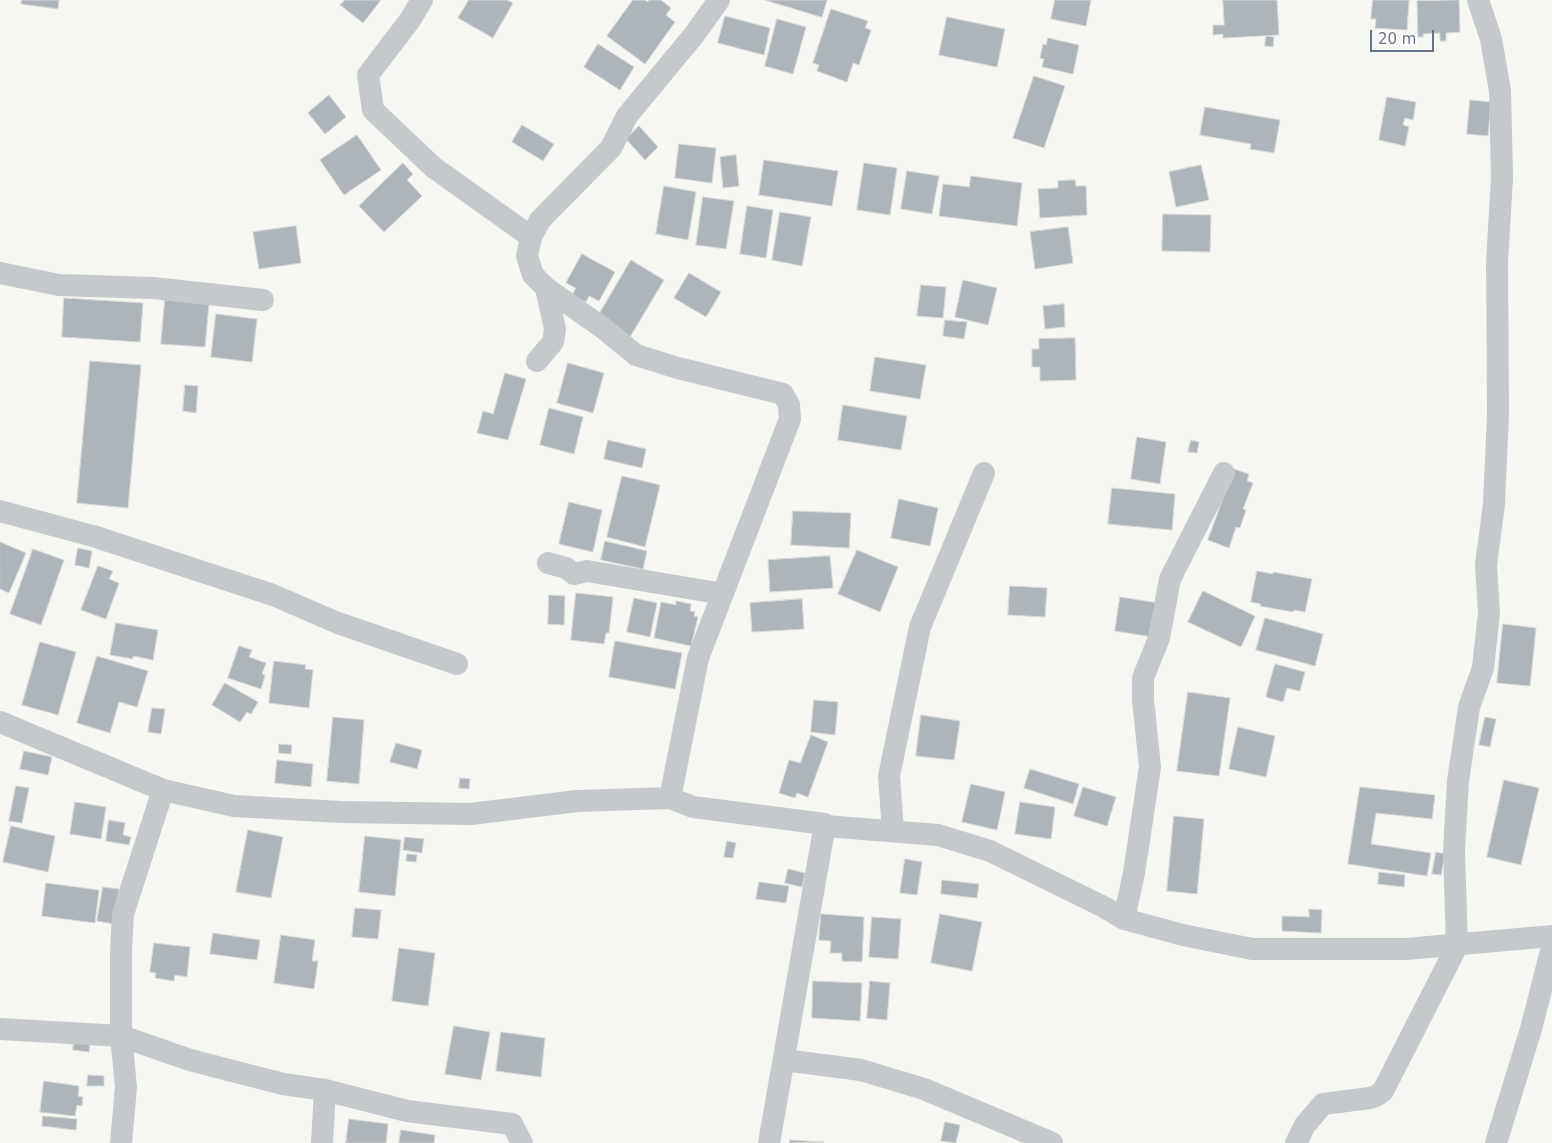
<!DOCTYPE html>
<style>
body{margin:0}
#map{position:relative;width:1552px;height:1143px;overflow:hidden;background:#f6f6f2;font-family:"DejaVu Sans",sans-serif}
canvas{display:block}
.scale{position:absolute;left:1370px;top:30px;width:64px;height:22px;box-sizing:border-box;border:2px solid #637585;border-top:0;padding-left:6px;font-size:15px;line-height:18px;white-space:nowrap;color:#637585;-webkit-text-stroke:4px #fff;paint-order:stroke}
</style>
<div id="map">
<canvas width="1552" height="1143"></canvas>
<div class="scale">20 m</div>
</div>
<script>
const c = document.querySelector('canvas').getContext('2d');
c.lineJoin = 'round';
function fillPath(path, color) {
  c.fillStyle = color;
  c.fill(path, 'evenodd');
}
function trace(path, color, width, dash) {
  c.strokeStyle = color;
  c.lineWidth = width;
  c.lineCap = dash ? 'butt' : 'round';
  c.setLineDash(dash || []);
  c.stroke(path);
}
const building = new Path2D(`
 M22,0H59L58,9L21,4Z
 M345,0H381L363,23L340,5Z
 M469,0H507L513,3L493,38L458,18Z
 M633,0H645L648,2L649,0H661L671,8L666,15L675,22L645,64L607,36Z
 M765,0H827L822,17Z
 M1055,0H1091L1086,26L1051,19Z
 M1223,0H1277L1279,35L1223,38V34L1213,35V25H1224Z
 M1373,0H1409L1407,30L1375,28L1376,19H1371Z
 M1459,0L1460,32L1446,33V41H1440V33L1423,34V37H1418L1417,1Z
 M831,9L868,21L865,28L871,30L859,65L853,63L847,82L817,71L819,65L813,63Z
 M725,16L770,28L764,55L718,43Z
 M947,17L1005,29L997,67L939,55Z
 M777,19L806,27L793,74L765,66Z
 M1266,36L1274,37L1273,47L1265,46Z
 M1048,38L1079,45L1073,74L1042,67L1044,59L1040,58L1043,44L1046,45Z
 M598,44L634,67L620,90L584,67Z
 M1034,76L1065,86L1044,148L1013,138Z
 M329,95L346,117L325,134L308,113Z
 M1387,97L1416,102L1413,120L1405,118L1403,125L1409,127L1405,146L1379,140Z
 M1470,100L1491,102L1488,136L1467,134Z
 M1205,107L1280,120L1274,153L1250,149L1251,144L1200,135Z
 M522,125L554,144L543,161L512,142Z
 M639,126L658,147L645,160L626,139Z
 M357,135L381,170L344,195L320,160Z
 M679,144L716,148L712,183L675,178Z
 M736,155L739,186L723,188L720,157Z
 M764,160L838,171L832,206L759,195Z
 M403,163L413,174L407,180L422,196L384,232L359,206Z
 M864,163L897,168L890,215L857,210Z
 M1201,165L1209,200L1176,207L1169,172Z
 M907,171L939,176L932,214L901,209Z
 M971,176L1022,183L1017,226L939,216L943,184L969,187Z
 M1075,180L1076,186H1086L1087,215L1040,218L1038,189L1058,188V181Z
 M664,186L696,192L688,240L656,234Z
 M703,197L734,201L726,249L696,245Z
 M747,206L773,210L766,258L740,254Z
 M780,212L811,217L802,266L772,260Z
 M1163,214L1211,215L1210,252L1162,251Z
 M296,226L301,263L259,269L253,232Z
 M1068,227L1073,263L1035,269L1030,232Z
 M582,254L615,272L599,301L589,296L586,302L572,295L576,288L566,283Z
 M631,260L664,280L630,337L597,318Z
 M689,273L721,292L706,317L674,298Z
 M963,280L997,288L988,325L955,317Z
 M921,285L946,287L943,318L917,316Z
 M64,298L143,303L140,342L62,337Z
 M165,300L209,304L205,347L161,344Z
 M1064,304L1065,327L1045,329L1043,306Z
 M216,314L257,319L252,362L211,357Z
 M945,320L967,322L964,339L943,336Z
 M1075,338L1076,380L1040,381V367H1032V349H1039V339Z
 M875,357L926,365L920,399L870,391Z
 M90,361L141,365L128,508L77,503Z
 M568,363L604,373L593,413L557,403Z
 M505,373L526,379L508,440L477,433L483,411L493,414Z
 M185,385L198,386L196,413L183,411Z
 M843,405L907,416L901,450L838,440Z
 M549,408L583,417L574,454L540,445Z
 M1137,437L1166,442L1160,484L1131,479Z
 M608,440L646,449L642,468L604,459Z
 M1191,440L1199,442L1197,453L1188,452Z
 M1234,469L1249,474L1247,481L1253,483L1243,509L1246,510L1240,528L1236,527L1229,548L1208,540Z
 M622,476L660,485L645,547L607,537Z
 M1112,488L1175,494L1172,530L1108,524Z
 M899,499L938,508L930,546L891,538Z
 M569,502L602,510L593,552L559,544Z
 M793,511L851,513L849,548L791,545Z
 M605,541L647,551L643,569L601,560Z
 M0,542L26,553L9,593L0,589Z
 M78,548L92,551L89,568L75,565Z
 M33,549L64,560L41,625L10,614Z
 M857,550L898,567L880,612L838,594Z
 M830,556L833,588L770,592L768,560Z
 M98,566L113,571L109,579L119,583L106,619L81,610Z
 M1257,571L1273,574V572L1312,579L1305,612L1294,610L1293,612L1260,606L1261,604L1251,602Z
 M1010,586L1047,588L1045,617L1008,615Z
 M1203,591L1255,616L1241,647L1188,622Z
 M576,593L613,597L609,633H606L604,644L571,640Z
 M549,595L565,596L564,625L548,624Z
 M1120,597L1158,603L1152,637L1115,631Z
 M634,598L657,603L650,637L627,632Z
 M802,599L804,629L752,632L750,603Z
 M676,601L691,604L690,611L695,612L694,616L698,617L691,646L654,638L661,602L676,605Z
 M1265,618L1323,634L1315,666L1256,650Z
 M116,623L158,630L153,660L133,656V659L110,655Z
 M1503,624L1536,628L1530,686L1497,683Z
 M615,641L682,653L675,689L609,677Z
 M40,642L76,652L58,715L22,705Z
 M239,646L252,650L249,657L266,663L262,674L265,675L261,689L228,678Z
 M97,656L148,671L137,707L119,702L110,733L77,723Z
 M274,661L306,665L305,669L313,670L309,708L269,703Z
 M1275,664L1305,672L1300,691L1287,688L1283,702L1266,697Z
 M225,683L258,702L251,714L247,712L240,722L212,705Z
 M1188,692L1230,698L1219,776L1177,771Z
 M814,700L838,702L835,735L811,732Z
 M152,708L165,709L161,734L148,732Z
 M921,715L960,721L954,760L916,756Z
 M333,717L364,720L359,784L327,781Z
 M1485,717L1496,719L1490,747L1479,745Z
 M1238,727L1275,736L1266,777L1229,769Z
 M811,735L828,742L808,797L797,793L795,798L779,793L789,760L800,763Z
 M396,743L422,750L417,769L390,762Z
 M279,744L292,745L291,754L279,753Z
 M24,751L52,757L48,775L20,769Z
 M277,760L313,764L311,787L275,783Z
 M1030,769L1079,784L1073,804L1024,788Z
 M460,778L470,779L469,789L459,788Z
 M1504,780L1539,788L1521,865L1487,857Z
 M971,784L1005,792L997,830L962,822Z
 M16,786L29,788L22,823L9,821Z
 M1083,787L1116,797L1107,826L1074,816Z
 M1360,787L1435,795L1432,819L1376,813L1371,844L1431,853L1427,876L1348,864Z
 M75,802L106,807L101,839L70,834Z
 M1020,802L1055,807L1051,839L1015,834Z
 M1174,816L1204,819L1197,894L1167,891Z
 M109,820L125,823L123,835L131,837L129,845L106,841Z
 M11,826L55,836L48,872L3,862Z
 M248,830L283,837L271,898L236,892Z
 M365,836L401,840L395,896L359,892Z
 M405,837L424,839L422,853L403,850Z
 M727,841L736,843L733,858L724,857Z
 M1436,852L1445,854L1441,875L1432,874Z
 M407,854L417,855L416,862L406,861Z
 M905,859L922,862L917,895L900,893Z
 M788,869L805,873L802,887L785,883Z
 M1379,872L1405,875L1404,887L1378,884Z
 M942,880L979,884L977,898L941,894Z
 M759,882L789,886L786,903L756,899Z
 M46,883L99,890L95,923L42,916Z
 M103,887L119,889L114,924L97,921Z
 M355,908L381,910L378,939L352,937Z
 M1309,909L1322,910L1321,933L1282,931V916L1309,917Z
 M821,914L864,917L862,962L842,961V953H830L831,941L819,940Z
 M940,914L982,922L972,971L931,963Z
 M872,917L901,919L898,959L869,957Z
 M213,933L260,940L257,960L210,954Z
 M281,935L315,940L312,961H318L314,989L274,983Z
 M154,943L190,947L187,977L175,975L174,981L155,978L156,973L150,972Z
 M399,948L435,953L428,1006L392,1001Z
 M813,981L862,983L860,1021L812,1018Z
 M870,981L890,983L887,1020L867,1018Z
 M454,1026L490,1032L481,1080L445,1074Z
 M501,1032L545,1038L541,1077L496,1071Z
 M74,1037L90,1039L89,1052L73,1050Z
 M88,1075L104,1076V1086H87Z
 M44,1081L79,1086L78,1096L83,1097L82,1106L77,1105L75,1116L40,1112Z
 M43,1116L77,1119L76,1130L42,1126Z
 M349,1119L388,1124L386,1143H346Z
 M945,1122L960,1125L956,1143L941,1141Z
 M401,1130L435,1135L434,1143H399Z
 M790,1140L824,1142L790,1143Z`);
fillPath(building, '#adb5bb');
trace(building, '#d7d7d5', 1);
trace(new Path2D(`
 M422,0L410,20L368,75L373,110L433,167L531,237
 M0,273L59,285L153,288L263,300
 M537,361L553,342L555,329L546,288
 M0,511L93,536L273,595L338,623L457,664
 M548,563L566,568L574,574L587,571L723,594
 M0,722L163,790L234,806L341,812L471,814L577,801L670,798L693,807L825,824V826L938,835L990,851L1104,907L1124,919L1183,935L1252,949H1406L1552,936
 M670,798L698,658L790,419L789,405L783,394L678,368L636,355L603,328L546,288L533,275L527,256L531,237L540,220L611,148L627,116L694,35L719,0
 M893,831L889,776L920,627L984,473
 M1124,919L1134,873L1150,767L1143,700V678L1159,638L1170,579L1224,473
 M0,1029L121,1036L190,1060L283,1084L325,1090L322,1143
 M784,1060L861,1070L924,1089L1052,1143
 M325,1090L407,1111L512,1124L522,1143
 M121,1143L126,1087L121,1036V950L123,914L163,790
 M769,1143L825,824
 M1296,1143L1305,1125L1323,1104L1370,1098L1376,1096L1383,1091L1457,946L1454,850L1458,781L1469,707L1483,668L1489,613L1486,565L1494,504L1498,414L1497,262L1502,178L1500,91L1491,39L1478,0
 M1496,1143L1531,1029L1552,947`), '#c5c9cc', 22);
</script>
